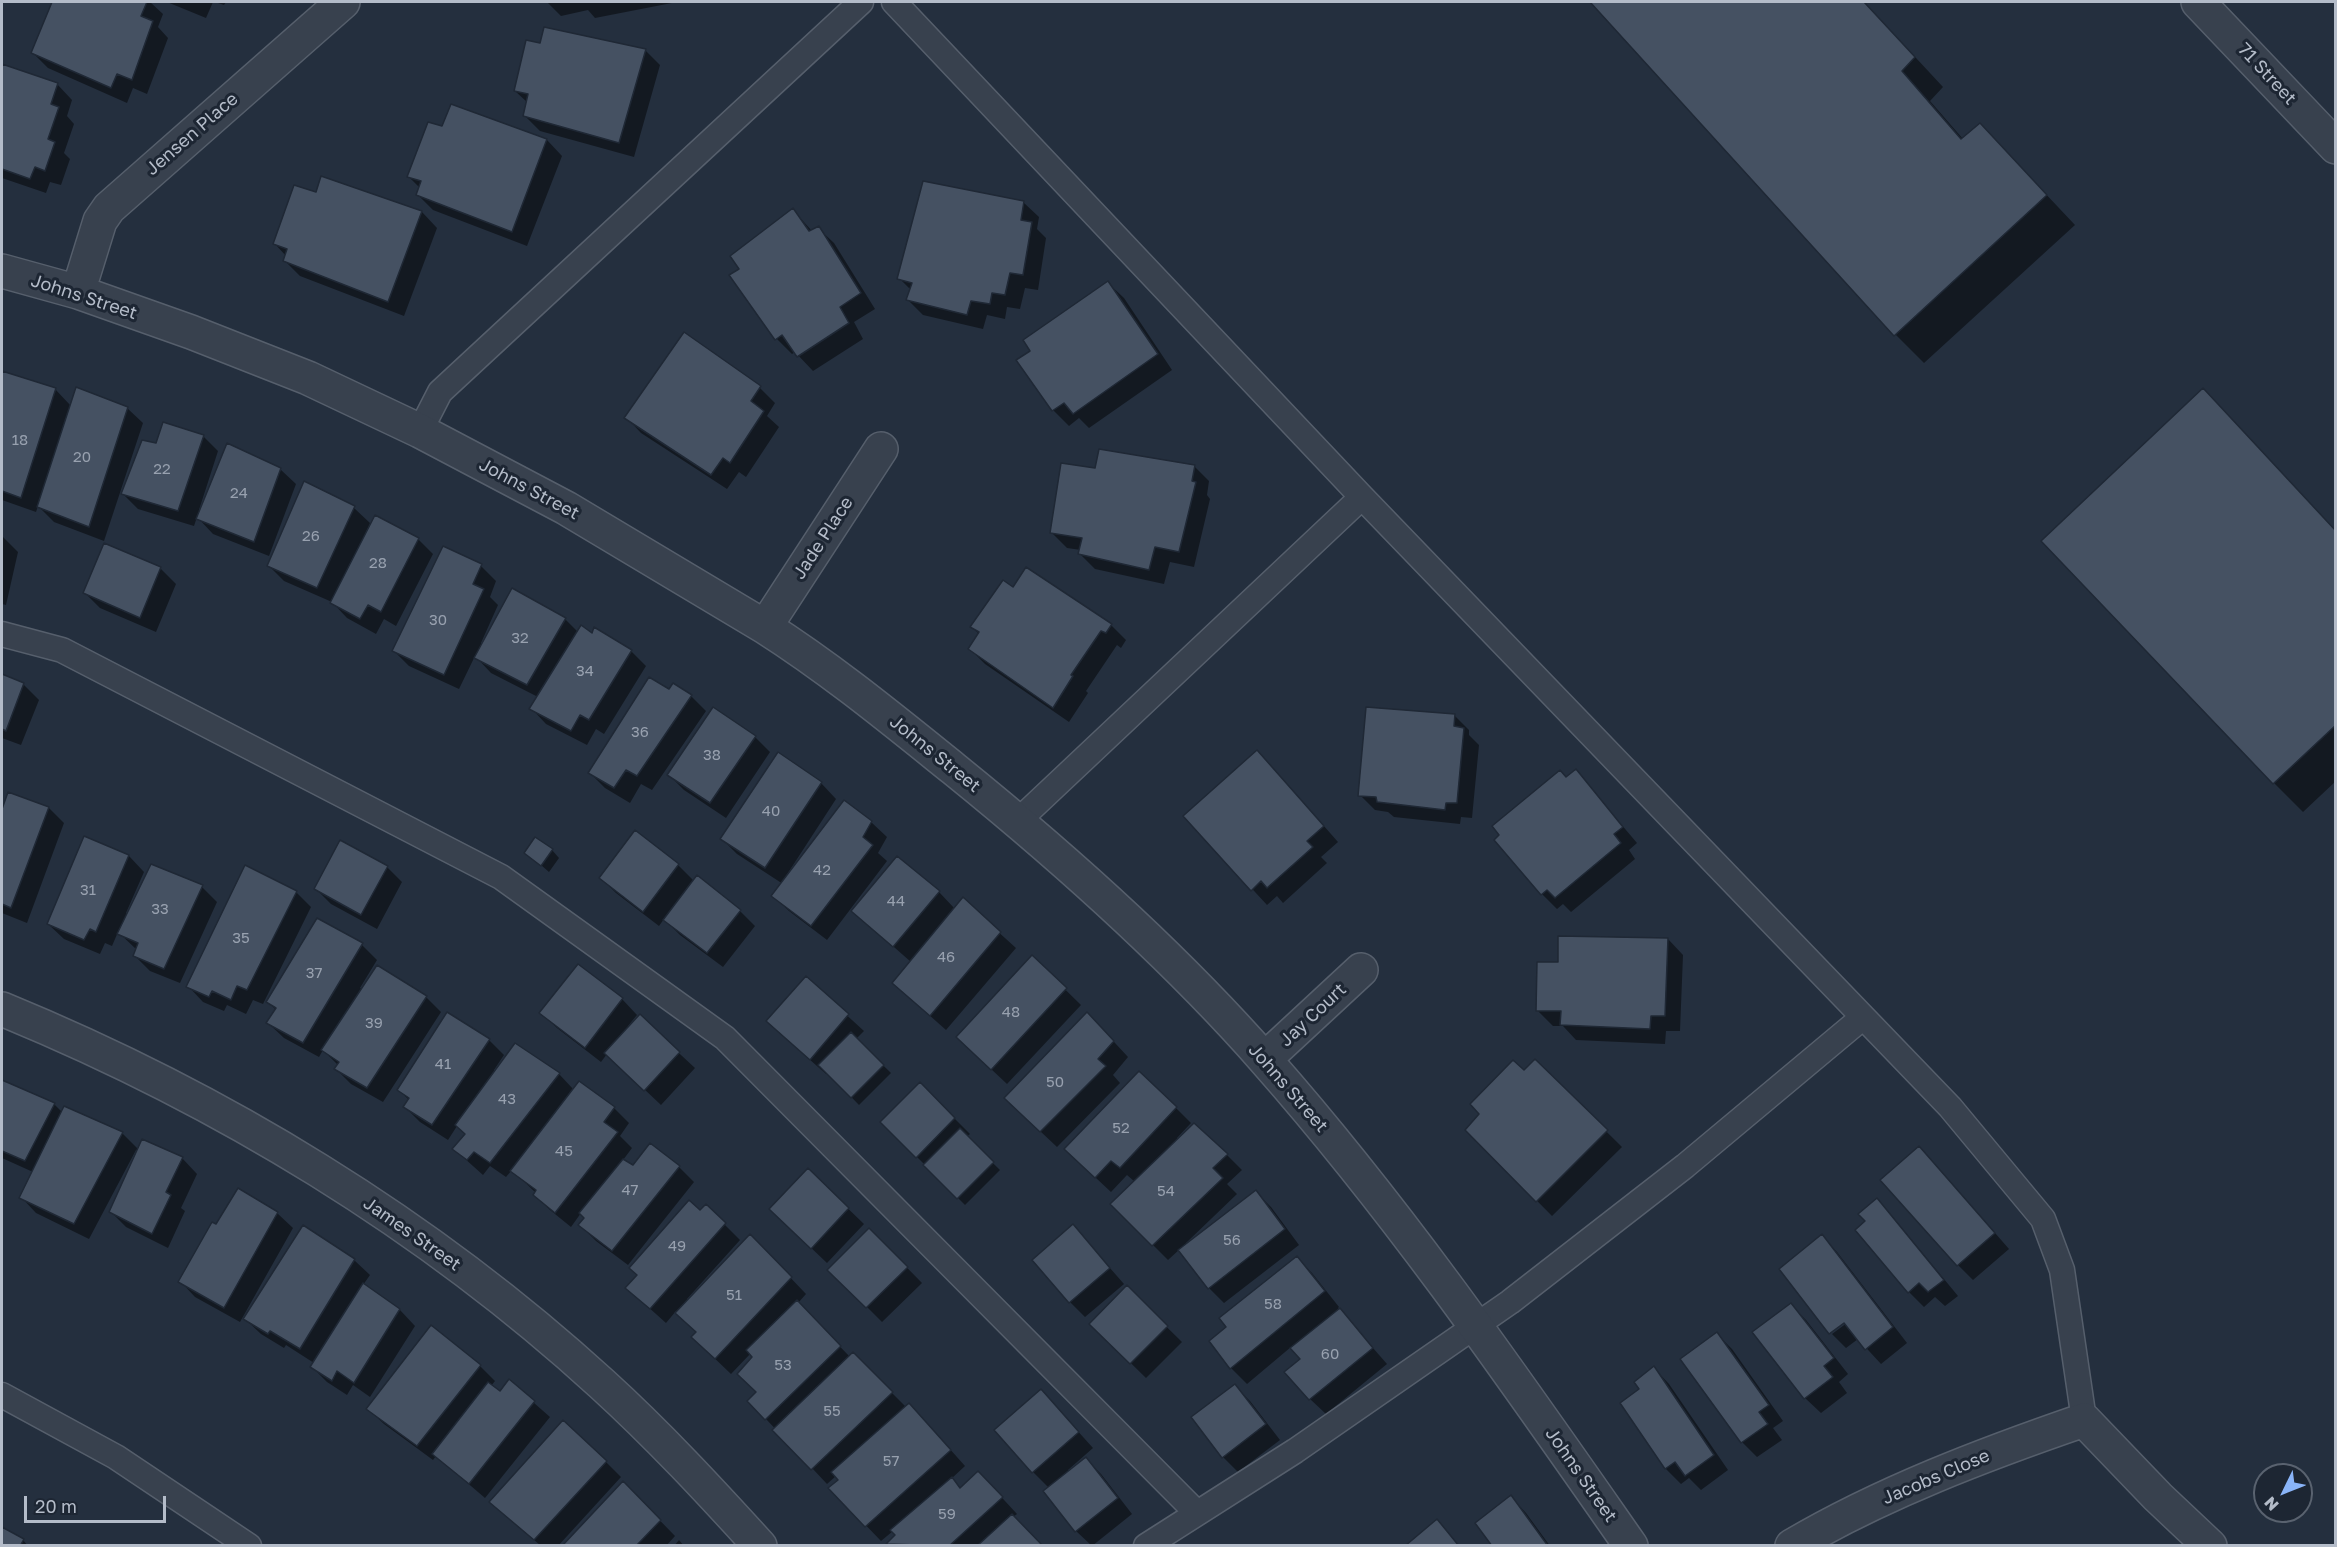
<!DOCTYPE html>
<style>
body{margin:0}
#map{position:relative;width:2337px;height:1547px;overflow:hidden;background:#242f3e;font-family:"Golos Text",sans-serif}
canvas{display:block}
.frame{position:absolute;inset:0;border:3px solid #b4bcc9;pointer-events:none}
.north{position:absolute;left:2253px;top:1463px;width:60px;height:60px;box-sizing:border-box;background:#1d2633;border:2px solid #59626f;border-radius:50%;rotate:227deg;font-size:16px;font-weight:700;line-height:24px;text-align:center;color:#b4bcc9}
.north::after{content:'';display:block;margin:auto;width:21px;height:27px;background:#8ab4f8;clip-path:polygon(50% 0,100% 100%,50% 72%,0 100%)}
.scale{position:absolute;left:24px;top:1496px;width:142px;height:27px;box-sizing:border-box;border:3px solid #b4bcc9;border-top:0;padding-left:8px;font-size:18px;line-height:21px;white-space:nowrap;color:#b4bcc9;-webkit-text-stroke:4px #1d2633;paint-order:stroke}
</style>
<div id="map">
<canvas width="2337" height="1547"></canvas>
<div class="frame"></div>
<div class="north">N</div>
<div class="scale">20 m</div>
</div>
<script>
const c = document.querySelector('canvas').getContext('2d');
c.lineJoin = 'round';
function fillPath(path, color) {
  c.fillStyle = color;
  c.fill(path, 'evenodd');
}
function trace(path, color, width, dash) {
  c.strokeStyle = color;
  c.lineWidth = width;
  c.lineCap = dash ? 'butt' : 'round';
  c.setLineDash(dash || []);
  c.stroke(path);
}
function drawText(font, color, halo, rows, align = 'center') {
  c.font = font + ' "Golos Text",sans-serif';
  c.lineWidth = 6;
  c.setLineDash([]);
  c.textBaseline = 'middle';
  c.strokeStyle = halo;
  c.fillStyle = color;
  for (const [text, x, y, turn = 0] of rows) {
    c.save();
    c.translate(x, y);
    c.rotate((+turn || 0) * Math.PI / 180);
    c.textAlign = isNaN(turn) ? turn : align;
    if (halo) c.strokeText(text, 0, 0);
    c.fillText(text, 0, 0);
    c.restore();
  }
}
fillPath(new Path2D(`
 M54,2H150L163,14L158,27L168,38L147,94L133,88L127,103L48,68L33,53Z
 M167,2H213L206,18Z
 M215,2H226L224,5Z
 M547,2H677L595,18L588,10L561,16Z
 M1592,2H1864L1943,87L1930,101L1963,139L2009,155L2075,225L1924,363L1895,334Z
 M541,45L645,50L660,65L634,157L540,131L525,116L528,103L515,91Z
 M2,65L57,84L72,100L67,116L74,124L64,153L70,159L61,185L50,182L46,193L2,178Z
 M443,128L547,140L562,156L527,246L433,210L418,195L420,188L408,176Z
 M322,178L422,212L437,228L404,316L300,276L285,261L286,256L275,244L317,194Z
 M1023,202L1039,217L1037,229L1046,238L1038,290L1025,288L1020,309L1007,307L1005,319L987,315L983,329L923,315L908,300L911,290L899,278Z
 M793,210L812,231L818,228L834,243L875,309L854,322L863,339L813,371L795,352L792,354L777,339L741,269Z
 M1108,283L1124,298L1172,370L1089,428L1079,418L1069,426L1053,410L1018,361L1032,351Z
 M2,373L55,389L71,406L127,408L143,423L104,541L54,522L38,506L36,512L2,500Z
 M760,388L775,403L767,416L779,427L746,477L739,472L727,489L641,433L626,417Z
 M203,436L218,451L199,510L201,511L280,469L296,484L269,556L213,534L197,517L194,526L138,509L123,494L157,445Z
 M1194,466L1209,481L1207,495L1210,499L1194,567L1170,562L1164,584L1095,569L1080,554L1081,550L1067,548L1051,532L1096,470Z
 M354,508L370,523L365,534L418,539L433,554L396,626L384,619L376,634L347,618L332,602L284,581L268,565Z
 M2336,531V781L2303,812L2274,783Z
 M3,537L18,552L6,605L2,604Z
 M481,566L496,581L490,597L498,605L481,643L483,644L565,619L578,632L592,635L631,651L646,666L604,734L596,729L587,745L546,724L531,708L538,697L491,673L475,656L459,689L409,666L394,651Z
 M160,568L176,584L156,632L100,608L85,593Z
 M1013,589L1111,625L1126,640L1121,648L1117,645L1086,691L1088,693L1069,722L985,664L969,648L979,634L972,627Z
 M2,676L23,684L39,700L21,745L2,738Z
 M670,691L691,696L706,711L652,790L641,784L630,803L605,788L590,773Z
 M1454,715L1469,730V735L1479,745L1472,818L1461,817L1460,824L1394,817L1388,812L1375,810L1360,795Z
 M755,737L770,752L726,818L684,790L669,775Z
 M778,754L821,783L836,799L786,876L788,877L871,822L887,837L878,853L887,861L827,940L789,911L773,896L783,884L737,854L722,839Z
 M1272,767L1338,842L1321,857L1327,863L1283,903L1277,896L1267,905L1185,816Z
 M1576,771L1637,843L1629,850L1635,859L1571,912L1563,904L1557,909L1542,894L1567,779Z
 M9,794L49,808L64,823L27,923L2,913V813Z
 M85,838L129,856L144,872L126,913L129,914L202,887L217,902L180,983L150,971L135,956L137,950L118,932L112,946L105,943L100,954L64,939L48,924Z
 M552,850L559,858L549,872L526,852Z
 M678,865L694,881L740,911L755,926L723,967L680,935L664,919L659,926L616,893L601,878Z
 M387,867L402,882L377,929L331,904L316,889Z
 M296,892L311,907L263,1004L253,1000L246,1014L227,1005L224,1011L203,1002L188,986Z
 M939,892L955,909L963,900L1016,948L946,1030L910,998L911,962L853,911Z
 M317,920L362,945L377,960L360,988L426,997L441,1012L383,1102L351,1084L336,1069L338,1065L323,1050L319,1057L284,1038L268,1023L276,1010L268,1002Z
 M1668,939L1683,955L1680,1031H1666L1665,1044L1576,1040L1563,1026H1553L1538,1011L1560,964Z
 M1032,957L1081,1005L1007,1084L973,1052Z
 M806,978L864,1031L856,1039L891,1073L859,1105L827,1072L826,1074L783,1036Z
 M622,999L637,1015L628,1026L629,1028L640,1017L695,1068L661,1105L607,1054L601,1062L557,1028L541,1013Z
 M1103,1030L1128,1057L1113,1075L1120,1083L1057,1147L1022,1114Z
 M489,1040L504,1055L494,1070L496,1072L559,1074L574,1090L614,1108L629,1123L620,1136L632,1148L623,1160L633,1167H679L694,1182L628,1265L596,1241L580,1225L586,1218L581,1213L571,1227L550,1210L535,1195L536,1193L512,1170L506,1177L490,1166L483,1175L454,1149L466,1134L457,1126L448,1140L420,1122L405,1107L409,1100L399,1090Z
 M1535,1061L1622,1147L1552,1216L1467,1130Z
 M2,1081L54,1104L63,1113L122,1133L139,1150L182,1158L197,1174L181,1208L185,1211L168,1248L126,1227L110,1211L139,1151L136,1150L89,1239L36,1213L21,1197L33,1172L2,1158Z
 M920,1084L970,1134L966,1137L1000,1170L965,1205L882,1122Z
 M1176,1108L1191,1123L1177,1138L1179,1139L1227,1155L1242,1170L1227,1184L1237,1194L1186,1243L1188,1245L1256,1192L1271,1207L1299,1245L1224,1303L1209,1288L1180,1249L1168,1260L1112,1204L1135,1182L1127,1175L1111,1192L1081,1164Z
 M1934,1163L2009,1249L1973,1280L1958,1265Z
 M808,1170L864,1224L827,1263L786,1224Z
 M1877,1200L1892,1216L1958,1296L1945,1306L1935,1297L1924,1307L1909,1292L1867,1221Z
 M706,1206L740,1240L687,1299L689,1301L765,1251L806,1294L798,1303L850,1357L853,1354L906,1407L924,1420L965,1466L951,1479L961,1489L993,1488L1017,1514L1013,1517L1041,1546H889L898,1535L893,1531L881,1541L830,1488L841,1480L836,1476L827,1484L766,1419L758,1392L754,1358L751,1353L731,1374L708,1352L698,1333L676,1311L666,1323L627,1288Z
 M277,1213L293,1228L240,1322L195,1297L180,1281L216,1226Z
 M1073,1226L1124,1284L1085,1317L1070,1302Z
 M870,1230L922,1283L882,1322L830,1270Z
 M1822,1236L1837,1252L1907,1343L1881,1364L1858,1339L1846,1348L1832,1334L1851,1320Z
 M1297,1258L1312,1273L1339,1307L1338,1308L1387,1364L1326,1414L1310,1399L1302,1359L1291,1347L1247,1384L1231,1368L1211,1341L1228,1327Z
 M354,1260L370,1275L363,1285L400,1310L415,1326L370,1397L353,1385L347,1395L327,1382L312,1367L314,1363L286,1345L284,1348L261,1334L245,1319Z
 M1127,1288L1182,1342L1146,1378L1091,1324Z
 M1791,1305L1806,1320L1848,1374L1839,1382L1847,1393L1821,1413L1805,1398Z
 M1717,1334L1732,1349L1783,1421L1773,1428L1782,1440L1757,1457L1742,1442Z
 M480,1366L495,1381L491,1386L501,1393L509,1381L550,1417L485,1498L436,1456L433,1460L384,1424L368,1409Z
 M1654,1368L1669,1384L1728,1470L1701,1490L1689,1478L1681,1484L1666,1469L1622,1403L1641,1390Z
 M1235,1386L1250,1401L1280,1440L1238,1472L1223,1457Z
 M1056,1407L1093,1448L1068,1470L1070,1472L1086,1459L1101,1474L1132,1514L1092,1546L1076,1531L1049,1488L1033,1472Z
 M606,1462L621,1477L558,1546H541L491,1502Z
 M1511,1497L1526,1513L1550,1546H1494Z
 M638,1498L675,1536L666,1546H564Z
 M2,1528L23,1540L28,1546H2Z
 M679,1540L684,1546H674Z`), '#0007');
const building = new Path2D(`
 M52,2H147L141,16L153,21L132,80L117,74L111,88L31,53Z
 M1590,2H1864L1915,57L1902,71L1961,139L1980,123L2047,195L1894,336Z
 M544,27L646,49L619,143L523,116L528,94L514,91L526,40L540,43Z
 M2,64L58,83L51,104L59,107L48,139L55,142L45,171L35,167L30,179L2,169Z
 M451,104L547,139L512,232L416,195L421,181L407,177L428,122L442,126Z
 M321,176L422,211L388,302L283,261L287,249L273,244L294,185L316,192Z
 M923,181L1024,201L1021,220L1032,222L1023,275L1010,273L1005,295L992,293L990,304L971,301L967,315L906,300L912,283L897,279Z
 M793,208L809,231L819,226L861,293L840,307L849,323L797,357L782,335L775,340L729,275L739,269L730,256Z
 M1108,281L1158,354L1073,414L1064,403L1052,411L1016,360L1030,351L1023,340Z
 M684,332L761,386L751,401L764,411L730,463L723,458L711,475L624,418Z
 M2,371L56,388L21,498L2,491Z
 M76,387L128,407L89,527L37,507Z
 M2203,388L2336,531V725L2273,784L2041,541Z
 M163,422L204,435L178,511L121,494L142,440L156,443Z
 M227,443L281,468L254,542L196,519Z
 M1099,449L1195,465L1192,481L1196,482L1179,552L1155,547L1149,570L1078,554L1082,538L1050,533L1061,463L1095,468Z
 M304,481L355,506L317,588L267,566Z
 M375,515L419,538L381,612L368,605L360,619L330,603Z
 M104,543L161,567L140,618L83,593Z
 M443,546L482,564L473,584L484,589L444,675L392,651Z
 M1026,567L1112,624L1106,633L1101,631L1071,675L1073,676L1053,708L968,649L979,632L970,627L1003,580L1013,587Z
 M512,588L566,618L527,685L474,658Z
 M581,625L592,633L594,627L632,650L589,720L580,715L571,731L529,709Z
 M2,674L24,683L6,731L2,729Z
 M649,677L669,689L673,683L692,695L637,776L626,770L614,788L588,773Z
 M713,707L756,736L710,803L667,775Z
 M1366,707L1455,714L1454,726L1464,728L1457,803H1446L1445,810L1377,802L1376,797L1358,796Z
 M1257,750L1324,826L1307,841L1313,847L1267,888L1261,881L1251,891L1183,816Z
 M778,752L822,782L765,868L720,839Z
 M1576,769L1623,827L1614,834L1621,843L1555,898L1547,890L1541,895L1494,840L1499,835L1492,826L1560,770L1566,777Z
 M8,792L49,807L11,908L2,904V809Z
 M844,800L872,821L863,837L873,845L811,926L771,896Z
 M635,830L679,864L643,912L599,878Z
 M84,836L129,855L96,932L90,929L84,940L47,924Z
 M535,837L553,849L541,866L524,853Z
 M340,840L388,866L361,915L314,889Z
 M897,856L940,891L893,947L851,911Z
 M151,864L203,885L164,969L133,956L138,943L117,934Z
 M245,865L297,891L247,990L237,986L231,1000L212,991L209,997L186,987Z
 M697,875L741,910L707,953L663,920Z
 M963,897L1001,932L930,1016L892,983Z
 M317,918L363,943L303,1043L266,1023L276,1008L266,1002Z
 M1558,936L1668,938L1665,1016H1651L1650,1029L1560,1025L1561,1011H1536L1537,962H1558Z
 M1032,955L1067,988L991,1070L956,1037Z
 M578,964L623,998L585,1048L539,1013Z
 M377,965L427,996L367,1088L334,1069L339,1062L321,1050Z
 M806,976L849,1014L810,1060L766,1021Z
 M447,1012L490,1039L432,1125L403,1107L409,1098L397,1090Z
 M1087,1012L1114,1041L1098,1059L1106,1066L1040,1132L1004,1098Z
 M640,1014L680,1052L644,1091L604,1053Z
 M851,1032L884,1065L851,1098L818,1065Z
 M515,1043L560,1073L490,1163L474,1152L467,1160L452,1149L465,1134L455,1125Z
 M1535,1059L1608,1130L1536,1202L1465,1130L1479,1114L1470,1104L1513,1060L1524,1070Z
 M1139,1071L1177,1107L1120,1168L1111,1161L1095,1178L1064,1149Z
 M2,1080L55,1103L25,1161L2,1151Z
 M579,1081L615,1107L604,1122L618,1132L555,1213L533,1195L536,1190L510,1171Z
 M920,1082L955,1118L916,1158L880,1122Z
 M64,1106L123,1132L74,1224L19,1198Z
 M1194,1123L1228,1154L1213,1168L1223,1178L1152,1246L1110,1204Z
 M960,1128L994,1162L957,1199L923,1165Z
 M142,1139L183,1157L166,1192L171,1195L152,1234L109,1212Z
 M650,1143L680,1166L612,1251L578,1225L584,1218L579,1213L623,1159L633,1165Z
 M1919,1146L1995,1233L1957,1266L1880,1180Z
 M808,1168L849,1208L811,1249L769,1209Z
 M238,1188L278,1212L224,1308L178,1282L212,1222L216,1224Z
 M1256,1190L1285,1229L1208,1289L1178,1250Z
 M1877,1198L1944,1280L1928,1292L1919,1283L1908,1293L1855,1230L1865,1221L1858,1214Z
 M689,1200L700,1210L706,1204L726,1223L650,1309L625,1288L637,1275L629,1268Z
 M1073,1224L1110,1268L1069,1303L1032,1260Z
 M303,1225L355,1259L300,1349L270,1331L268,1334L243,1319Z
 M869,1228L908,1267L866,1308L827,1270Z
 M750,1234L792,1277L715,1359L691,1337L696,1332L675,1313Z
 M1822,1234L1893,1327L1865,1350L1844,1323L1829,1334L1779,1269Z
 M1297,1256L1325,1291L1230,1369L1209,1341L1226,1327L1219,1318Z
 M363,1283L400,1309L354,1383L337,1371L332,1381L310,1367Z
 M1127,1285L1168,1326L1130,1364L1089,1324Z
 M797,1300L841,1346L765,1420L747,1401L756,1392L737,1374L752,1357L746,1350Z
 M1791,1303L1834,1358L1824,1366L1833,1377L1804,1399L1752,1332Z
 M1340,1308L1373,1348L1309,1400L1284,1372L1300,1359L1290,1348Z
 M431,1325L481,1365L417,1446L366,1409Z
 M1717,1332L1769,1405L1759,1412L1768,1424L1741,1443L1680,1359Z
 M853,1352L893,1392L811,1470L772,1430Z
 M1654,1366L1714,1455L1685,1476L1675,1462L1665,1469L1620,1403L1639,1389L1634,1382Z
 M509,1379L535,1401L469,1484L432,1454L488,1382L500,1391Z
 M1235,1384L1266,1424L1222,1458L1191,1417Z
 M1041,1389L1079,1432L1032,1473L994,1430Z
 M909,1403L951,1450L865,1527L828,1488L838,1480L831,1472Z
 M563,1420L607,1461L534,1540L489,1502Z
 M1086,1457L1118,1498L1075,1532L1043,1491Z
 M978,1471L1003,1497L949,1546L886,1544L895,1535L890,1530L952,1477L960,1488Z
 M623,1481L661,1520L636,1546H562Z
 M1511,1495L1548,1546H1492L1475,1523Z
 M1012,1514L1043,1546H977Z
 M1437,1519L1459,1546H1405Z
 M2,1527L24,1539L20,1546H2Z`);
fillPath(building, '#455162');
trace(building, '#1f2835', 1.5);
const service = new Path2D(`
 M894,2L1362,497L1950,1107L2043,1219L2062,1270L2084,1420
 M420,431L440,392L861,2
 M2,634L62,650L501,877L725,1038L1196,1512
 M1018,821L1362,497
 M2,1395L116,1457L249,1546
 M1146,1546L1295,1451L1510,1302L1685,1166L1862,1018`);
const minor = new Path2D(`
 M2198,2L2336,147
 M2,271L78,292L191,332L308,378L420,431L566,508L765,627C831,669 893,720 954,769C1064,858 1172,954 1266,1061C1400,1213 1515,1380 1631,1546
 M78,292L100,221L109,208L343,2
 M765,627L881,449
 M2,1009C221,1099 427,1224 602,1384C658,1435 709,1490 760,1546
 M1265,1059L1361,970
 M1792,1546C1882,1493 1985,1454 2084,1420L2158,1497L2210,1546`);
trace(service, '#565f6c', 27);
trace(minor, '#565f6c', 36);
trace(service, '#38414e', 24);
trace(minor, '#38414e', 33);
drawText('15px', '#98a1af', null, [
 ["18",20,440],
 ["20",82,457],
 ["22",162,469],
 ["24",239,493],
 ["26",311,536],
 ["28",378,563],
 ["30",438,620],
 ["32",520,638],
 ["34",585,671],
 ["36",640,732],
 ["38",712,755],
 ["40",771,811],
 ["42",822,870],
 ["31",88,890],
 ["44",896,901],
 ["33",160,909],
 ["35",241,938],
 ["46",946,957],
 ["37",314,973],
 ["48",1011,1012],
 ["39",374,1023],
 ["41",443,1064],
 ["50",1055,1082],
 ["43",507,1099],
 ["52",1121,1128],
 ["45",564,1151],
 ["47",630,1190],
 ["54",1166,1191],
 ["56",1232,1240],
 ["49",677,1246],
 ["51",734,1295],
 ["58",1273,1304],
 ["60",1330,1354],
 ["53",783,1365],
 ["55",832,1411],
 ["57",891,1461],
 ["59",947,1514]
]);
drawText('18px', '#b4bcc9', '#1d2633', [
 ["71 Street",2267,74,47],
 ["Jensen Place",192,134,-41],
 ["Johns Street",84,297,18],
 ["Johns Street",529,489,28],
 ["Jade Place",823,538,-57],
 ["Johns Street",935,754,39],
 ["Jay Court",1313,1015,-43],
 ["Johns Street",1288,1088,49],
 ["James Street",412,1234,35],
 ["Johns Street",1581,1475,55],
 ["Jacobs Close",1936,1477,-23]
]);
</script>
